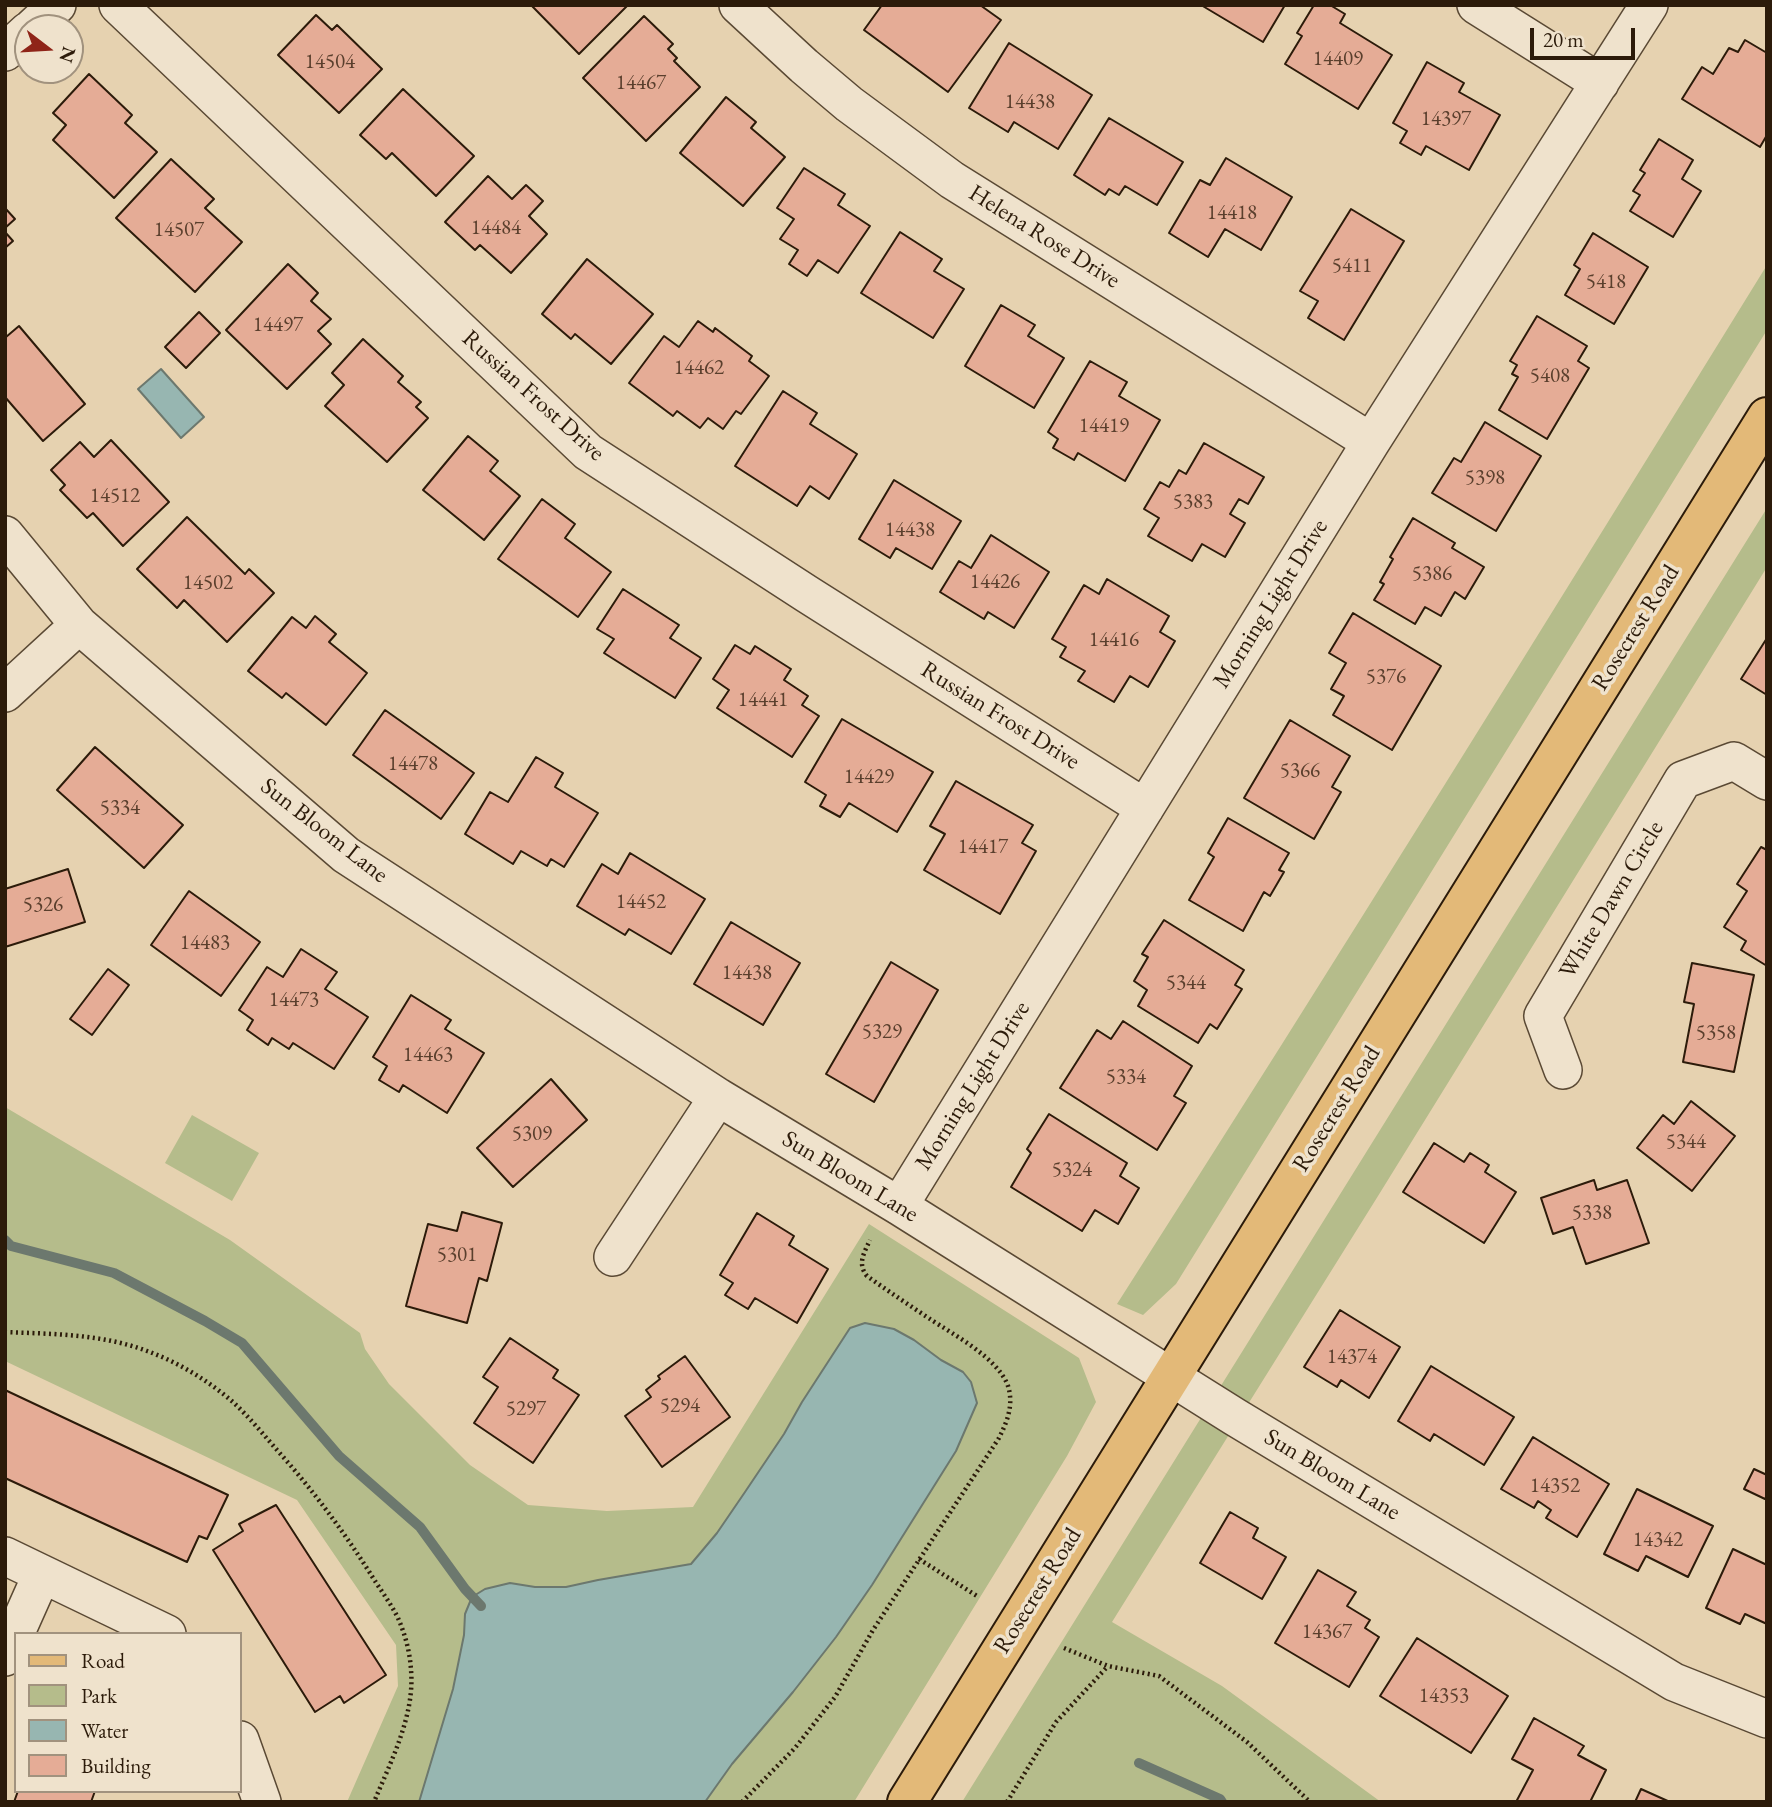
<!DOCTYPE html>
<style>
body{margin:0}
#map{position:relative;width:1772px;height:1807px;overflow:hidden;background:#e6d2b0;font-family:"EB Garamond",serif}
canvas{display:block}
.frame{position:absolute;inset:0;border:7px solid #2c1b0a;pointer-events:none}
.legend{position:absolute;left:14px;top:1632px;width:228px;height:161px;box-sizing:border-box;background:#efe2cc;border:2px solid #a1927e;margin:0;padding:9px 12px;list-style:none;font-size:21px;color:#2c1b0a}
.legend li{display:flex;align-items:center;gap:14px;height:35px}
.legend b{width:35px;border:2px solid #a1927e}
.north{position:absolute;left:14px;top:14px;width:70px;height:70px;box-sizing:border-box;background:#efe2cc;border:2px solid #a1927e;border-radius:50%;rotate:107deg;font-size:19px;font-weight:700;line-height:28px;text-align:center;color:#2c1b0a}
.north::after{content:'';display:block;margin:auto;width:24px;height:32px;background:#8f2418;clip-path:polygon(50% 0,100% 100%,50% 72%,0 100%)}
.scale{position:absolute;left:1530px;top:28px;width:105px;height:32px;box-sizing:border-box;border:4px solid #2c1b0a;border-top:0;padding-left:9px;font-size:21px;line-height:24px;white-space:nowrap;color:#2c1b0a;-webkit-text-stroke:5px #efe2cc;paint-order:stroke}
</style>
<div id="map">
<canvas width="1772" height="1807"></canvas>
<div class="frame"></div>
<ul class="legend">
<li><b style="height:9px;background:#e3b978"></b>Road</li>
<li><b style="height:19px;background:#b5bc8b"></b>Park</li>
<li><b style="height:19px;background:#97b6b1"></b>Water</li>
<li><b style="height:19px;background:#e5ac96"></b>Building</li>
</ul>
<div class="north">N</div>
<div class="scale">20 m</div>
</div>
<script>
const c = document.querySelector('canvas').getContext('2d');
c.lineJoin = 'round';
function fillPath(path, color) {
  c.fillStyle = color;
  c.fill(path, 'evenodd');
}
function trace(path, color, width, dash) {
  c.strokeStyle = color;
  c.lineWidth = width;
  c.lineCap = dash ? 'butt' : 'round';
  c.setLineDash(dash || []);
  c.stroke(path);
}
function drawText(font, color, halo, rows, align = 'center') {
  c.font = font + ' "EB Garamond",serif';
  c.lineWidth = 7;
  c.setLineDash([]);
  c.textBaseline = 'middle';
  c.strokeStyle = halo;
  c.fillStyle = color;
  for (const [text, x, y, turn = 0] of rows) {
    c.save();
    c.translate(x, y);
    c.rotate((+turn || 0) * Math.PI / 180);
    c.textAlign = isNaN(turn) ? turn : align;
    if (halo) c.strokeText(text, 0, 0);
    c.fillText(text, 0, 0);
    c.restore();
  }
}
fillPath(new Path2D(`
 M1767,265V330L1176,1284L1143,1315L1117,1304C1337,960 1552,613 1767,265Z
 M1767,508V567L1378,1196L1112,1622L1222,1686L1381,1802H962Z
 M5,1107L230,1240L360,1333L365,1349L389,1384L470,1465L528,1505L607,1511L693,1507L869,1224L1079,1358L1096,1402L1067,1456L854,1802H347L398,1686L396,1645L297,1500L5,1361Z
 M192,1115L259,1153L232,1201L165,1163Z`), '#b5bc8b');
const water = new Path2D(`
 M161,369L204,417L181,438L138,389Z
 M865,1323L894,1329L914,1340L941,1360L963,1372L971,1382L977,1403L956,1451L872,1585L836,1637L793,1692L732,1764L705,1802H419L453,1689L464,1635L465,1614L472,1597L485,1589L510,1583L535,1587H566L598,1580L691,1564L717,1533L745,1492L784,1434L802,1402L850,1328Z`);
fillPath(water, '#97b6b1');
trace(water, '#6c786e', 2);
trace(new Path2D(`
 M5,1240L11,1246L114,1273L205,1321L242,1343L339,1456L420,1527L465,1589L481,1606
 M1139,1763L1220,1799L1222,1802`), '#6c786e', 10);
const building = new Path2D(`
 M531,5H626L627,6L579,54Z
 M882,5H980L1001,20L948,92L864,30Z
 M1201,5H1285L1263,42Z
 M1314,5H1330L1345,14L1340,23L1392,55L1358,109L1285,64L1302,36L1297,33Z
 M316,15L332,30L337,25L382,69L339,113L278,55Z
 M644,16L673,44L668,49L677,58L674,61L700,87L646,141L583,78Z
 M1745,40L1767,53V135L1760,147L1682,99L1702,67L1713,74L1729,48L1738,52Z
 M1009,43L1092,95L1058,149L1014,122L1008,132L969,108Z
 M1427,62L1464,83L1459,92L1500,115L1469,170L1426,146L1421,155L1400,143L1407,131L1393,123Z
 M89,74L132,115L125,123L157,152L114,198L53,140L66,125L53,113Z
 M403,89L474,156L436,196L392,153L386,159L360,135Z
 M726,97L756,122L751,128L785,157L743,206L680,153Z
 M1109,118L1183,162L1157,205L1125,186L1119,195L1109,189L1105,195L1074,175Z
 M1659,139L1693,160L1682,179L1701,191L1673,237L1630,211L1640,195L1633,191L1645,173L1640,170Z
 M1226,158L1292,197L1261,250L1225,229L1208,257L1169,233L1200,180L1210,185Z
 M171,159L214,199L205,208L242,242L195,292L116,218Z
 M804,168L845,194L838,205L870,226L838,273L818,260L807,276L789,264L798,250L780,239L794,219L777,208Z
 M488,176L512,199L526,185L543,201L529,216L547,234L511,273L480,245L475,250L445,222Z
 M5,208L15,219L5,228Z
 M1351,209L1404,241L1344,340L1308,318L1318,301L1300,291Z
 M5,232L13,241L5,248Z
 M900,232L942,259L934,271L964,289L933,338L861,293Z
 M1593,233L1648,267L1614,324L1565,295L1580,269L1574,265Z
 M587,259L653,314L611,364L575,334L571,339L542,314Z
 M288,264L318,293L311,301L331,319L318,331L331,344L287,389L226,330Z
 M1001,305L1035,325L1028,336L1064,358L1034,408L965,366Z
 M199,312L220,333L186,368L165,347Z
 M1537,316L1587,346L1578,361L1589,368L1547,439L1499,410L1518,377L1512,374L1517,365L1510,361Z
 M698,321L713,332L715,328L752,356L749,361L769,376L741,414L736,411L723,429L708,418L700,428L677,411L673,416L629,383L664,336L679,347Z
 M19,326L85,404L43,441L5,397V336L6,337Z
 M363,339L403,376L398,382L421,402L416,407L428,418L387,462L325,406L344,385L332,373Z
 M1090,361L1127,382L1119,396L1160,420L1125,481L1078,453L1074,460L1053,448L1058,439L1048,432Z
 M783,391L817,413L810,424L857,454L829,499L810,486L797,506L735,466Z
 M1485,422L1541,456L1496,531L1432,493L1454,458L1461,462Z
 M468,436L498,461L490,471L520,496L484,540L423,490Z
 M111,440L169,502L123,546L93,513L87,518L60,490L65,485L51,470L80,442L94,457Z
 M1204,443L1264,477L1248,504L1239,499L1230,514L1245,523L1225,557L1202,544L1192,561L1148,536L1159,518L1144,509L1160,482L1169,487L1179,470L1186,474Z
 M894,480L961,521L932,569L896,548L890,558L859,539Z
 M542,499L575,524L565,538L611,572L578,617L498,559Z
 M187,517L245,574L249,569L274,593L227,642L184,600L177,608L137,569Z
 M1413,518L1455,543L1452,548L1484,567L1465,599L1455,592L1441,616L1425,607L1415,624L1374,600L1384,584L1380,582L1393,559L1390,557Z
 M991,535L1049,572L1014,628L988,612L984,619L940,592L959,561L971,568Z
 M1107,579L1169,616L1160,632L1175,641L1148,687L1130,676L1114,702L1078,681L1085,671L1060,657L1066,647L1052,639L1084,585L1099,594Z
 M623,589L679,625L670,638L701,658L675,698L604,653L614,639L597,629Z
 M1353,613L1441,666L1392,750L1333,715L1344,696L1331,689L1346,663L1329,653Z
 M315,616L336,634L329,642L367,673L326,725L286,693L282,698L248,671L292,617L306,628Z
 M1767,638V695L1741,679Z
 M735,645L750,654L755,646L791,669L784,680L808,696L802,705L819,716L792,757L717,708L729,690L713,679Z
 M385,710L474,773L441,819L353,755Z
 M842,719L933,772L897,832L849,803L840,817L820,806L826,795L805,782Z
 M1290,720L1350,756L1332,787L1341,792L1314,839L1244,798Z
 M95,747L183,825L144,868L57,790Z
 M536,757L563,773L555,787L598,813L564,867L551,859L547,866L521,851L513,864L465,834L490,792L508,802Z
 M956,781L1033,825L1022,843L1036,851L1000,914L924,870L945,834L930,826Z
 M1228,818L1289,853L1279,870L1284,872L1270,896L1264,892L1243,931L1189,900L1214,857L1208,853Z
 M1761,847L1767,850V966L1741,950L1746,941L1724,927L1747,891L1737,884Z
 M630,853L705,899L671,954L629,929L625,935L577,906L602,864L618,874Z
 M68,869L85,922L5,947V889Z
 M189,891L260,942L221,996L151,945Z
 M1164,920L1244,970L1235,985L1242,989L1217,1029L1210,1024L1198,1043L1138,1006L1147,990L1134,981L1148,957L1142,954Z
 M731,922L800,963L763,1025L694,984Z
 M301,949L337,972L325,989L368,1017L334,1069L293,1043L289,1049L272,1038L268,1045L247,1030L253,1020L239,1010L267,967L283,977Z
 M891,962L938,990L874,1102L826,1074Z
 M1692,963L1754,975L1734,1072L1683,1062L1694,1004L1684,1002Z
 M108,969L129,985L92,1035L70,1019Z
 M411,995L451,1020L445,1029L484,1053L447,1113L403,1085L399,1092L379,1080L387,1066L373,1057Z
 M1123,1021L1192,1066L1174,1096L1186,1103L1157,1150L1060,1088L1097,1030L1111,1039Z
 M551,1079L587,1120L513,1187L477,1148Z
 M1691,1101L1735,1136L1692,1191L1637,1148L1663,1115L1674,1124Z
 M1049,1114L1127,1163L1120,1176L1139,1188L1118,1224L1095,1210L1082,1231L1011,1187L1031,1153L1027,1149Z
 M1434,1143L1464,1162L1470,1153L1489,1165L1485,1172L1516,1192L1484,1243L1403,1192Z
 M1594,1180L1597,1190L1627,1180L1649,1243L1586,1264L1573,1227L1553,1234L1541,1198Z
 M462,1212L502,1223L487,1281L479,1278L467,1323L406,1306L428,1224L457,1231Z
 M757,1213L794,1236L789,1245L828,1269L797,1323L755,1298L748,1309L725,1295L733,1283L720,1275Z
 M1340,1310L1400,1347L1369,1398L1341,1380L1337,1387L1304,1367Z
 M510,1338L558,1370L553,1378L579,1395L533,1463L474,1423L498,1387L483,1377Z
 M685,1356L730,1417L662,1467L625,1416L651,1397L646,1390L660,1379L658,1376Z
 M1431,1366L1514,1417L1484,1465L1434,1434L1430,1441L1398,1421Z
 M5,1390L228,1495L207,1539L199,1536L187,1562L5,1478Z
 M1533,1437L1609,1484L1577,1537L1546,1518L1551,1510L1538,1501L1534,1508L1501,1489Z
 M1754,1469L1767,1475V1496L1765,1499L1744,1489Z
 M1637,1489L1713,1526L1688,1577L1646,1556L1638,1571L1604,1554Z
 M276,1505L386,1675L344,1703L340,1696L315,1712L213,1550L243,1531L239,1524Z
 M1230,1512L1258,1528L1253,1538L1286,1557L1262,1599L1200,1563Z
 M1733,1549L1767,1565V1624L1745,1614L1740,1624L1706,1608Z
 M1318,1570L1356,1592L1347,1606L1370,1620L1365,1628L1379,1637L1349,1687L1275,1643Z
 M1417,1638L1508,1696L1471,1753L1380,1696Z
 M1534,1718L1584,1746L1578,1755L1606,1770L1590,1802H1516L1533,1770L1512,1759Z
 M1641,1789L1670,1802H1635Z
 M18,1791H95L91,1802H14Z`);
fillPath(building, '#e5ac96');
trace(building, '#2c1b0a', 2);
const minor = new Path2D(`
 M118,5L588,452L807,594L1145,808
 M738,5L804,66L849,104L952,180L1371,442
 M1476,5L1600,83
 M32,28L57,5
 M5,52L28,31
 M5,535L79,625L346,855L718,1097L899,1206L1235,1417L1674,1682L1767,1719
 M5,693L79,625
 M1563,1070L1543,1016L1683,780L1734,761L1767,781
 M899,1206L1371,442L1649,5
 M613,1257L718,1097
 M5,1556L167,1634
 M5,1657L42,1574
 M240,1740L262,1802`);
const major = new Path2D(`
 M907,1802L1767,417`);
trace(minor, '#5a4934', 40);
trace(major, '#2c1b0a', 42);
trace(new Path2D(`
 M5,1332C53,1334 102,1334 147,1351C178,1362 209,1381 234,1403C249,1417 263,1434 277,1450C311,1488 342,1529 370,1573C379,1588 390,1602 398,1618C405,1634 410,1652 411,1670C415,1715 391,1761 374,1802
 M919,1559L977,1596
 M1064,1648L1108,1666L1159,1676L1247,1742L1310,1802
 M742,1802L795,1748L835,1697L873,1630L999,1438C1007,1422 1014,1405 1008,1386C998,1358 954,1335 930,1319C909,1305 888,1291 867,1276C857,1264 864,1253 870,1240
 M1007,1802L1056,1722L1108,1666`), '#2c1b0a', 4.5, [2, 3.5]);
trace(minor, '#efe2cc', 37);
trace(major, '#e3b978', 38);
drawText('21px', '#5a3f2d', null, [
 ["14409",1338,59],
 ["14504",330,62],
 ["14467",641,83],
 ["14438",1030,102],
 ["14397",1446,119],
 ["14418",1232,213],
 ["14484",496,228],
 ["14507",179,230],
 ["5411",1352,266],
 ["5418",1606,282],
 ["14497",278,325],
 ["14462",699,368],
 ["5408",1550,376],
 ["14419",1104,426],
 ["5398",1485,478],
 ["14512",115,496],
 ["5383",1193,502],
 ["14438",910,530],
 ["5386",1432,574],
 ["14426",995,582],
 ["14502",208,583],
 ["14416",1114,640],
 ["5376",1386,677],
 ["14441",763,700],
 ["14478",413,764],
 ["5366",1300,771],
 ["14429",869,777],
 ["5334",120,808],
 ["14417",983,847],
 ["14452",641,902],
 ["5326",43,905],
 ["14483",205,943],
 ["14438",747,973],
 ["5344",1186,983],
 ["14473",294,1000],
 ["5329",882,1032],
 ["5358",1716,1033],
 ["14463",428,1055],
 ["5334",1126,1077],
 ["5309",532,1134],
 ["5344",1686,1142],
 ["5324",1072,1170],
 ["5338",1592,1213],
 ["5301",457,1255],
 ["14374",1352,1357],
 ["5294",680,1406],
 ["5297",526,1409],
 ["14352",1555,1486],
 ["14342",1658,1540],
 ["14367",1327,1632],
 ["14353",1444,1696]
]);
drawText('24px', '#2c1b0a', '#efe2cc', [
 ["Helena Rose Drive",1044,237,32],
 ["Russian Frost Drive",533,396,42],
 ["Morning Light Drive",1271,604,-58],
 ["Rosecrest Road",1636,628,-58],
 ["Russian Frost Drive",1000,716,32],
 ["Sun Bloom Lane",324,831,38],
 ["White Dawn Circle",1612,900,-59],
 ["Morning Light Drive",973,1086,-58],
 ["Rosecrest Road",1337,1109,-58],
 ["Sun Bloom Lane",850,1177,31],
 ["Sun Bloom Lane",1332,1475,31],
 ["Rosecrest Road",1038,1591,-58]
]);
</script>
